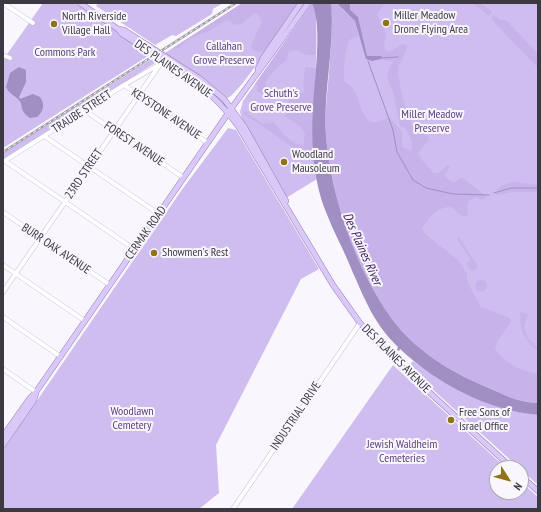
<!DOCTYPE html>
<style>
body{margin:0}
#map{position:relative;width:541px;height:512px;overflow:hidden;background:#f9f7fd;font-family:"PT Sans Narrow",sans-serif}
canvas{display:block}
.frame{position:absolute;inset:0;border:4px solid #3c3943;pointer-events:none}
.north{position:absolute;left:489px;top:460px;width:40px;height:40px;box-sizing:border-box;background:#f9f7fd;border:1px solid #adabb3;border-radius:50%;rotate:126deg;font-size:11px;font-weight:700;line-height:16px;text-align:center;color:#3c3943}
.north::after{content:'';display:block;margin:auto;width:14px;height:18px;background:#8e7317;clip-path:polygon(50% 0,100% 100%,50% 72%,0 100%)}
</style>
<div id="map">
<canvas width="541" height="512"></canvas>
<div class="frame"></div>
<div class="north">N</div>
</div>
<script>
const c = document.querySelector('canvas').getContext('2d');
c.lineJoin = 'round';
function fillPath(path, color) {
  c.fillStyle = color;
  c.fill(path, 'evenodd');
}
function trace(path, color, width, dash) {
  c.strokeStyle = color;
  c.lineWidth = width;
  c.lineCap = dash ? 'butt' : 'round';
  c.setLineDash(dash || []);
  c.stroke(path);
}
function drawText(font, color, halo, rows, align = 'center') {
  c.font = font + ' "PT Sans Narrow",sans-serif';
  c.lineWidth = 4;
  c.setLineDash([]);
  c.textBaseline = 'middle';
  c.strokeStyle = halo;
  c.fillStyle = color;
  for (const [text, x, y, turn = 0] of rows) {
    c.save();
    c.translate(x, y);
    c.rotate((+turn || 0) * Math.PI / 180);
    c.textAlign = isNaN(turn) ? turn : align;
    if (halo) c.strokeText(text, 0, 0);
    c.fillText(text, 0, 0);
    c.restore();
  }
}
fillPath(new Path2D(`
 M43,3H75L151,54L3,148V60Z
 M98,3H223L213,9L212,14L176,36L172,35L155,45L96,6Z
 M243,3H298C289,17 238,97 227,98L187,68L165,53Z
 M312,3L316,10C316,27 317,43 316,59C315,101 310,138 317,179L286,198L242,119L240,112L243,101Z
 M331,3H538V403L393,319L332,22Z
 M153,58L158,61L3,160V153Z
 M228,128L236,130L319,269L301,279L216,445L219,493L199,509H3V450L181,191Z
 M413,361C451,388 491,410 538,415V485L408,367Z
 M393,365L506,468H497V492H521V482L538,497V509H292Z`), '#cfbdf0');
fillPath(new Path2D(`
 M242,3H297L266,51L257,52L251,48L254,38L262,23L258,14L255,13L241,24L236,25L227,20L209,31L191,38L178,48H173Z
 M312,3L316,10V55H307L296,50L289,52L286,61L278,67L267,79L265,84L268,95L267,97L257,91V84H255Z
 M331,3L340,5L344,12L351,16L355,21L358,36L349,40C346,50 342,73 345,82C362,88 358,126 378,122C382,122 385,118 389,117L402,132V147L411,151C414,145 410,134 406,129C404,127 402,127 400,126L393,91L389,84L387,75L393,61L384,60L382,56H367L358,17L350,10V3H386L377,14L386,35L384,45L385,50L390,52L402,44L407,45V49L399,65L398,74L403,100L414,130L428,136L429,139L418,153L422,160L434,173H439L447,165L450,167L445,174L446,178L454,183L460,178H463L487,197L482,200L475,197C466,203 467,205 468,215L466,217L460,215L451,207C438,206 428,218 422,229L425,234L458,260L467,274C466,285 476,295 480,306L510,318L511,322L498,340L495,348C502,362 523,372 538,374V403C518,403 501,393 484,386C449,371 415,350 392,319C356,269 331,197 326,136C324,110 329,83 330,57C332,39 332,21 331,3Z
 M472,3H481L492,12L489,16Z
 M494,14L500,20H506L538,54V68L491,19Z
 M307,67L316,68L313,108L314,162L243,113L247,111L248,114L263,124L264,123L270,124L273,121L284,135L295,143L303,146L305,134L300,126L284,116L289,110L288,94L295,91L302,93L304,91L303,82L305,68Z
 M512,182L538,185V192H513L496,195L495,193L501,186Z
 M459,237L477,265V269L471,271L466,263L471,261L458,240L457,238Z
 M475 286a6 6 0 1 1 12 0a6 6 0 1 1-12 0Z
 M522,312L528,315L524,325L525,330L528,338L538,348V351C524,340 520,331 520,313Z`), '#c7b3ea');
fillPath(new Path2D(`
 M312,3H331C335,47 323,91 326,136C331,197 356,269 392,319C415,350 449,371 484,386C501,393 518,403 538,403V415C487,410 438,384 400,349L399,351L397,350L398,347C375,325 366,302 353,273C345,252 334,233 326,212C313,180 311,142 313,108C314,80 323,27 312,3Z
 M337,3H350V10L358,17L367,56H382L381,59L372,61L366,59L355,21Z
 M19,67L26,70V82L19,97L20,99L33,94L40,97C45,104 44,111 37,117L30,118C18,110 24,105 19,100C14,95 9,94 6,87L10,73Z`), '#a18ec3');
trace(new Path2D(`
 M381,58L398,57
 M368,61L393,130L397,152L413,180L426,188L453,194L489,195
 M494,193L511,188H538`), '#a18ec3', 1);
const minor = new Path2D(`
 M3,3L33,23
 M3,55L10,58
 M124,85L208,143
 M84,110L184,178
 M44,136L159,214
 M5,161L134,249
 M3,162L124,85L160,64
 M3,212L110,285
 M3,265L85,321
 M3,292L165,57
 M3,317L61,357
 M3,369L36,392
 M233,509L360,323`);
const major = new Path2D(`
 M80,3L118,29L122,34C163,60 209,84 238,126L333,285L360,323L393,359L512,468
 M118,29L124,30L199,78L224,99L244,126L286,201
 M258,69L263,58L301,3
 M3,436L30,398L36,392L231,109C257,73 283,39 308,3
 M3,445L34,400L36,393
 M521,476L538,491`);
trace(minor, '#c3bbd4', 5);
trace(major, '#937fb6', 6);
trace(minor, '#fff', 4);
trace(major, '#dac9f8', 5);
const rail = new Path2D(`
 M3,152L236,3`);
trace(rail, '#a19fa6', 2.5);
trace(rail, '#f9f7fd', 1, [3]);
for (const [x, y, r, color] of [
 [386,23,4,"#8e7317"],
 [54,24,4,"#8e7317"],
 [284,162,4,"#8e7317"],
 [154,253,4,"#8e7317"],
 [451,420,4,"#8e7317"]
]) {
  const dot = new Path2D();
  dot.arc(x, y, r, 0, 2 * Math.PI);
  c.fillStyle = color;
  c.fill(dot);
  trace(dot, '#f9f7fd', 1.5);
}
drawText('12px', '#3c3943', '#f9f7fd', [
 ["Miller Meadow",394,16],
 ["Drone Flying Area",394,30],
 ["North Riverside",62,17],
 ["Village Hall",62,31],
 ["Woodland",292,155],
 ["Mausoleum",292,169],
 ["Showmen's Rest",162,253],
 ["Free Sons of",459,413],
 ["Israel Office",459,427]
], 'left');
drawText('12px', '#593e80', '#f9f7fd', [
 ["Callahan",224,47],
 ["Grove Preserve",224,61],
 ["Commons Park",65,53],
 ["Schuth's",281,94],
 ["Grove Preserve",281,108],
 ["Miller Meadow",432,115],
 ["Preserve",432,129],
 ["Woodlawn",132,412],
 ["Cemetery",132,426],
 ["Jewish Waldheim",402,445],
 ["Cemeteries",402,459]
]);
drawText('12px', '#3c3943', '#f9f7fd', [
 ["DES PLAINES AVENUE",173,69,35],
 ["TRAUBE STREET",82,112,-33],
 ["KEYSTONE AVENUE",166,114,34],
 ["FOREST AVENUE",134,144,34],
 ["23RD STREET",84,174,-56],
 ["CERMAK ROAD",146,233,-55],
 ["BURR OAK AVENUE",56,249,34],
 ["DES PLAINES AVENUE",396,359,45],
 ["INDUSTRIAL DRIVE",296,416,-56]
]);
drawText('italic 13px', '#402465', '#f9f7fd', [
 ["Des Plaines River",362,249,66]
]);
</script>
